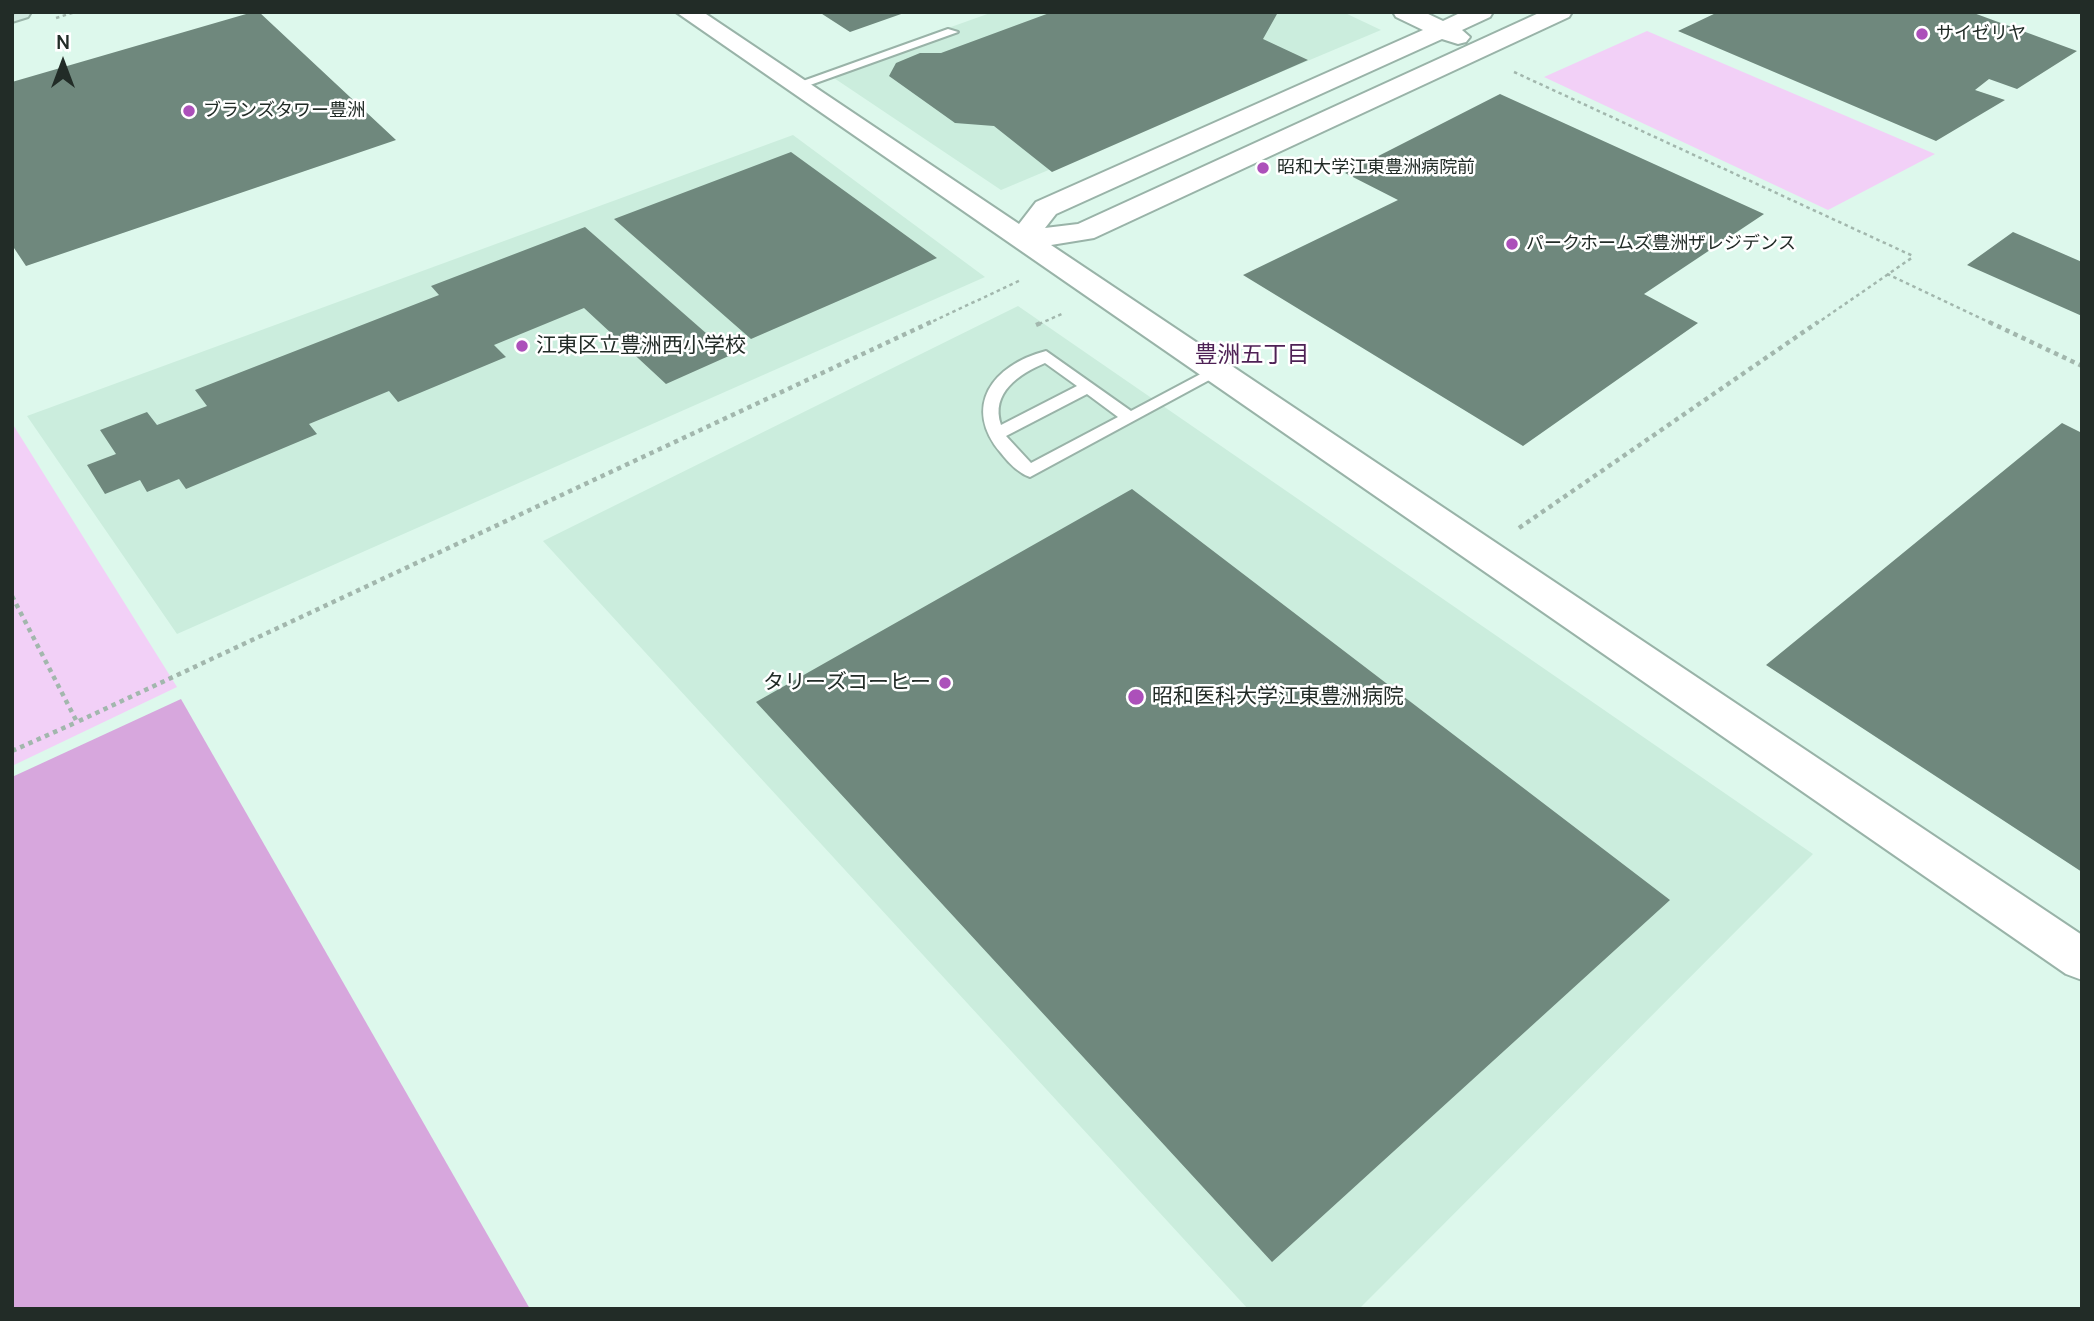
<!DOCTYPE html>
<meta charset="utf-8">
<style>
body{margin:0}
#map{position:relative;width:2094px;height:1321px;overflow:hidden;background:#ddf8ec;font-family:Manrope,sans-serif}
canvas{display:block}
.frame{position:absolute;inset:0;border:14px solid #222c27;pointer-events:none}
.north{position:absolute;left:28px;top:28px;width:70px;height:70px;-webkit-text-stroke:5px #fff;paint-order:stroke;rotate:0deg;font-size:19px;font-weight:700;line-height:28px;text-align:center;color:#222c27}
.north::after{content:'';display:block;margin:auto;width:24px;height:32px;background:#222c27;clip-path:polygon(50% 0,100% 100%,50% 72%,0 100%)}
</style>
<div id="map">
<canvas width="2094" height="1321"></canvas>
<div class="frame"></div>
<div class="north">N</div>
</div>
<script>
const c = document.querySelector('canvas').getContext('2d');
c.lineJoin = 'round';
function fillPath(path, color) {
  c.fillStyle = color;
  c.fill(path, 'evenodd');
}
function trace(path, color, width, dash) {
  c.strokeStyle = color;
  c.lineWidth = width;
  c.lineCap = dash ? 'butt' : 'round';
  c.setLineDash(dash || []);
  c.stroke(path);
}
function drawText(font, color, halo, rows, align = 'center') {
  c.font = font + ' Manrope,"Noto Sans JP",sans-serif';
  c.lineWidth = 5;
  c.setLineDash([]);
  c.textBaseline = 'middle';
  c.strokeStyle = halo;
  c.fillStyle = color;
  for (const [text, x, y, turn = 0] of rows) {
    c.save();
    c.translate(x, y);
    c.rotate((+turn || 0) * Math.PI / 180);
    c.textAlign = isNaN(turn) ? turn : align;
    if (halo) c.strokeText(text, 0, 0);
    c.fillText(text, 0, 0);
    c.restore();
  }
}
fillPath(new Path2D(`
 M993,12H1343L1381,30L1001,190L825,72Z
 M793,135L985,277L177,634L27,416Z
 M1018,306L1813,854L1359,1309H1248L543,541Z`), '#cbeddd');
fillPath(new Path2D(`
 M1647,31L1935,154L1828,210L1544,77Z
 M12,423L177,687L12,766Z`), '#f2d0f7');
fillPath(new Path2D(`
 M181,699L530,1309H12V777Z`), '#d7a7dd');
fillPath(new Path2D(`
 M253,12H259L396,140L26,266L12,245V82Z
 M819,12H904V13L850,32Z
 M1052,12H1274L1277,14L1263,39L1308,60L1052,172L994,126L955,123L889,76L896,63L920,53H941Z
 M1718,12H1971L2077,51L2017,89L1989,79L1975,90L2005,100L1936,141L1678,31Z
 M1500,94L1764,214L1644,294L1698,323L1523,446L1243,275L1398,200L1345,173Z
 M791,152L937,258L751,339L614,219Z
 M585,227L731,355L666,384L584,308L494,345L506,357L398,402L389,391L309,424L317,434L186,489L179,479L147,492L140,480L105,494L87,465L116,454L100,430L147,412L157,425L207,406L195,390L439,295L431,286Z
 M2013,232L2082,262V316L1967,265Z
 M2062,423L2082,433V872L1766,665Z
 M1132,489L1670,900L1272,1262L756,702Z`), '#6f887d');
const service = new Path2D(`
 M948,29L958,32L799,89L795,90L789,86Z
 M1046,351L1131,411L1210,369L1216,367L1224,372L1030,477C1018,473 1008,462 1001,453C962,407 992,365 1046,351ZM1045,363L1077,386L1001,425C990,393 1019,374 1045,363ZM1087,394L1118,417L1031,463L1006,436Z`);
const tertiary = new Path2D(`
 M676,12H703L1019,224L1036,202L1423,30L1396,17L1393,12H1424L1443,21L1462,12H1493L1490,17L1462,30L1470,37L1466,42L1458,44L1442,39L1056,214L1045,228L1078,224L1541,12H1572L1569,17L1094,238L1051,245L2082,935V980L2066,974Z`);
const secondary = new Path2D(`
 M12,12H31L28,17L12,22Z`);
trace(service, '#99b3a8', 4);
trace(tertiary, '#99b3a8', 4);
trace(secondary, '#99b3a8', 4);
trace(new Path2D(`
 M56,18L75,12
 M1514,72L1913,256
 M1887,274L1993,324
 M927,324L1021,280
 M1039,324L1064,313
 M1816,324L1913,257`), '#a2b7ad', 2.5, [3.5, 3.5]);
trace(new Path2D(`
 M1989,322L2082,366
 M1036,325L1043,322
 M1519,528L1818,322
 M12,596L77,722L931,322
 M12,751L77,722`), '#a2b7ad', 4.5, [4.5, 4.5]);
fillPath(service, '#fff');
fillPath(tertiary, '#fff');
fillPath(secondary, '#cfe8de');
trace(new Path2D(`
 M12,14L17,12`), '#7b8d85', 2);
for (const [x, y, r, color] of [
 [1922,34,7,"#ac50ba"],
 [189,111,7,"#ac50ba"],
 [1263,168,7,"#ac50ba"],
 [1512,244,7,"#ac50ba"],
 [522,346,7,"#ac50ba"],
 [945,683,7,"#ac50ba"],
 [1136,697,9,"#ac50ba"]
]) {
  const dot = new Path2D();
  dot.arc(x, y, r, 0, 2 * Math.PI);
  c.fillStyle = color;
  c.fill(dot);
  trace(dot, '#fff', 2.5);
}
drawText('18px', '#222c27', '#fff', [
 ["サイゼリヤ",1936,34],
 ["ブランズタワー豊洲",203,111],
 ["昭和大学江東豊洲病院前",1277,168],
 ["パークホームズ豊洲ザレジデンス",1526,244]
], 'left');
drawText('21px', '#222c27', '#fff', [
 ["江東区立豊洲西小学校",536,346],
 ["タリーズコーヒー",931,683,"right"],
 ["昭和医科大学江東豊洲病院",1152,697]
], 'left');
drawText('23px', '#4e2155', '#fff', [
 ["豊洲五丁目",1252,356]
]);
</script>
